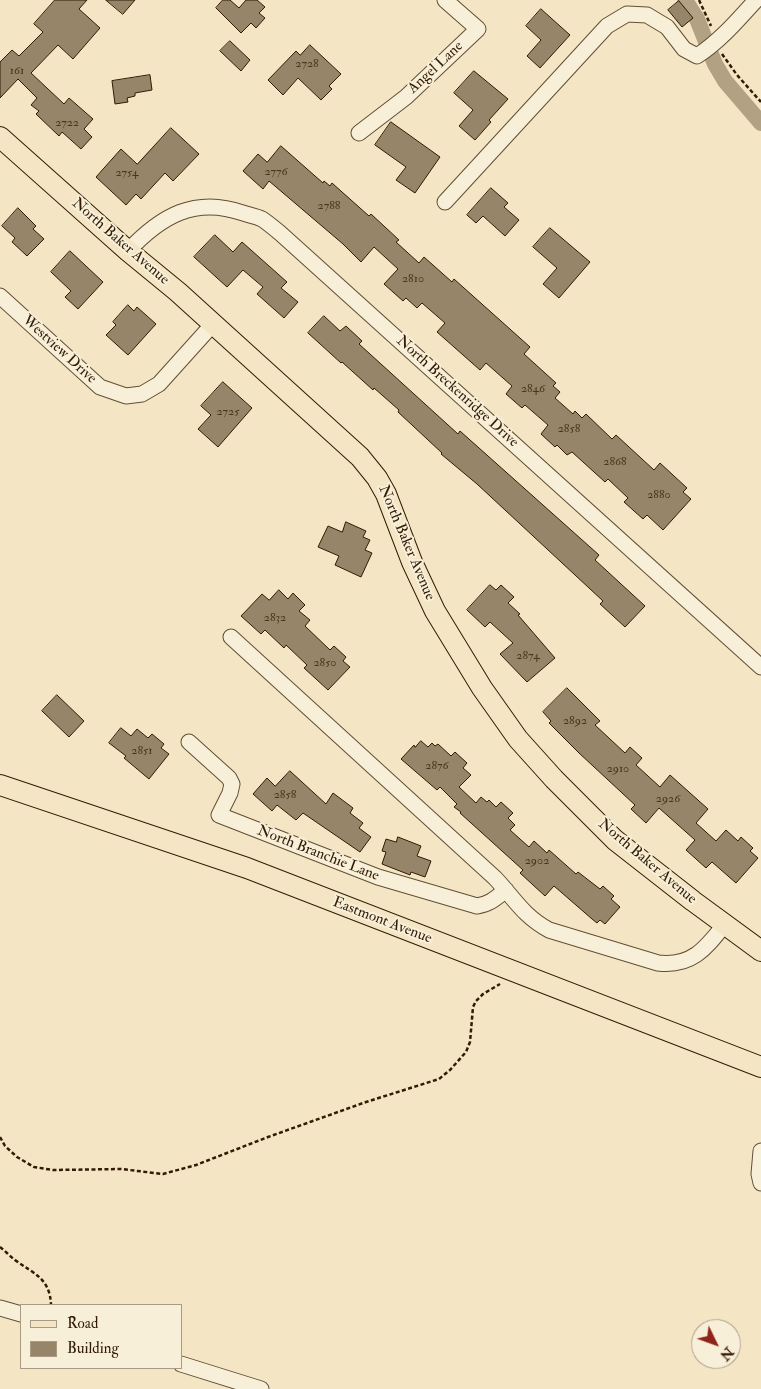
<!DOCTYPE html>
<style>
body{margin:0}
#map{position:relative;width:761px;height:1389px;overflow:hidden;background:#f4e6c4;font-family:"IM FELL Double Pica",serif}
canvas{display:block}
.legend{position:absolute;left:20px;top:1304px;width:162px;height:65px;box-sizing:border-box;background:#f8efd9;border:1px solid #a89a84;margin:0;padding:6px 9px;list-style:none;font-size:15px;color:#311b04}
.legend li{display:flex;align-items:center;gap:10px;height:25px}
.legend b{width:25px;border:1px solid #a89a84}
.north{position:absolute;left:691px;top:1319px;width:50px;height:50px;box-sizing:border-box;background:#f8efd9;border:1px solid #a89a84;border-radius:50%;rotate:132deg;font-size:14px;font-weight:700;line-height:20px;text-align:center;color:#311b04}
.north::after{content:'';display:block;margin:auto;width:18px;height:22px;background:#8f2418;clip-path:polygon(50% 0,100% 100%,50% 72%,0 100%)}
</style>
<div id="map">
<canvas width="761" height="1389"></canvas>
<ul class="legend">
<li><b style="height:6px;background:#f4e6c4"></b>Road</li>
<li><b style="height:14px;background:#968568"></b>Building</li>
</ul>
<div class="north">N</div>
</div>
<script>
const c = document.querySelector('canvas').getContext('2d');
c.lineJoin = 'round';
function trace(path, color, width, dash) {
  c.strokeStyle = color;
  c.lineWidth = width;
  c.lineCap = dash ? 'butt' : 'round';
  c.setLineDash(dash || []);
  c.stroke(path);
}
function fillPath(path, color) {
  c.fillStyle = color;
  c.fill(path, 'evenodd');
}
function drawText(font, color, halo, rows, align = 'center') {
  c.font = font + ' "IM FELL Double Pica",serif';
  c.lineWidth = 4;
  c.setLineDash([]);
  c.textBaseline = 'middle';
  c.strokeStyle = halo;
  c.fillStyle = color;
  for (const [text, x, y, turn = 0] of rows) {
    c.save();
    c.translate(x, y);
    c.rotate((+turn || 0) * Math.PI / 180);
    c.textAlign = isNaN(turn) ? turn : align;
    if (halo) c.strokeText(text, 0, 0);
    c.fillText(text, 0, 0);
    c.restore();
  }
}
trace(new Path2D(`
 M685,0L697,19L715,64L725,81L761,123`), '#b2a183', 16);
const building = new Path2D(`
 M55,0H87L79,9L100,28L73,59L58,45L31,73L64,104L69,98L93,119L84,129L92,137L81,149L62,132L59,136L36,114L39,111L31,105L37,98L18,79L0,98V62L12,50L19,56L43,32L34,24Z
 M106,0H135L123,14Z
 M223,0H230L239,8L246,0H257L265,7L259,13L265,18L256,28L251,23L241,33L216,8Z
 M679,1L693,18L682,27L668,10Z
 M541,9L570,35L540,68L527,56L541,40L526,26Z
 M230,41L250,60L241,71L220,51Z
 M310,45L341,74L329,86L332,89L321,100L298,78L283,95L268,80L296,51L300,55Z
 M474,71L508,99L489,120L491,122L475,140L459,126L473,110L454,93Z
 M150,75L152,90L135,93V96L127,98L128,102L115,104L112,81Z
 M391,122L440,157L415,193L396,180L406,167L375,145Z
 M171,128L199,154L173,181L165,173L141,199L136,194L126,205L96,177L121,149L137,164Z
 M281,146L323,183L324,181L330,186L332,183L369,216L371,214L399,240L396,242L419,263L424,257L452,282L454,279L530,347L524,354L556,383L553,386L560,392L555,398L573,414L575,411L582,418L586,414L612,439L616,435L654,470L660,463L687,488L683,492L691,499L663,530L647,515L643,519L624,502L628,498L608,479L605,482L572,452L567,455L557,445L555,447L541,434L548,425L525,405L522,408L506,394L512,386L486,363L480,370L437,332L445,323L422,303L417,308L406,298L403,301L384,284L398,269L374,247L361,262L343,244L269,181L263,189L243,171L258,154L267,162Z
 M491,188L508,203L504,207L519,220L505,236L483,216L476,223L467,215Z
 M18,208L36,226L33,229L44,239L27,256L12,242L15,238L2,226Z
 M550,228L590,262L559,298L543,284L557,268L533,247Z
 M215,235L233,252L242,242L287,282L281,288L298,302L284,318L257,294L263,287L243,270L227,287L194,257Z
 M70,251L103,282L78,309L65,297L71,291L51,272Z
 M128,305L134,311L137,307L156,324L128,355L106,335L116,325L113,322Z
 M324,316L340,331L346,326L362,341L359,344L458,434L460,431L599,555L595,560L645,606L625,627L600,604L603,601L477,484L441,454L442,453L398,412L399,410L374,388L373,390L342,362L341,363L308,333Z
 M223,382L252,408L218,447L198,429L211,415L201,406Z
 M346,522L366,531L363,537L370,540L365,550L372,553L361,577L335,565L339,556L318,547L328,526L342,532Z
 M490,585L496,590L501,585L514,597L508,603L520,614L518,615L555,658L527,682L500,654L513,643L490,622L485,627L467,610Z
 M279,590L288,599L293,593L305,605L299,611L310,620L305,626L330,650L334,646L346,657L343,661L350,667L328,690L304,668L307,665L286,645L284,648L265,630L261,634L241,616L262,594L269,600Z
 M567,688L600,721L595,725L625,753L630,747L642,758L636,765L660,787L670,775L708,809L696,823L716,841L726,830L738,841L741,837L753,848L750,851L758,858L736,883L712,862L706,868L686,850L695,840L659,808L646,823L631,809L635,805L579,753L549,723L551,721L543,712Z
 M57,695L84,721L69,737L42,711Z
 M121,728L131,736L137,729L148,738L152,734L164,744L161,748L169,754L149,779L124,758L126,756L109,743Z
 M421,741L428,747L432,743L435,746L438,744L451,756L455,752L467,763L463,768L471,775L459,787L476,803L481,797L487,802L489,800L496,807L501,802L513,813L508,818L515,825L510,830L529,847L534,841L547,853L549,850L576,874L578,872L600,889L603,886L614,896L611,899L620,907L605,924L600,920L597,923L592,919L554,886L545,896L520,873L523,870L460,813L461,812L454,807L457,804L440,787L437,790L401,759L414,745L415,747Z
 M290,771L326,804L333,793L353,808L350,813L363,823L359,828L371,837L360,852L303,813L296,820L277,805L272,811L253,794L267,778L275,786Z
 M398,837L421,846L417,856L431,861L425,877L411,872L410,875L382,864L386,852L382,851L386,839L396,842Z`);
fillPath(building, '#968568');
trace(building, '#311b04', 1);
const minor = new Path2D(`
 M359,133L406,97L478,29L445,0
 M445,202L607,26L627,14L647,15L667,27L684,49L697,56C720,41 738,20 756,0
 M128,251C161,216 195,196 243,213C249,215 256,216 262,219C268,223 274,228 280,233L761,667
 M0,296L100,387L126,396L142,394L159,384L213,324
 M231,637L495,878C514,898 523,916 549,930L658,963C692,967 706,948 725,924
 M189,742L229,778L232,784L230,793L219,815L378,877L477,906C490,904 496,898 506,890
 M761,1151L759,1174L761,1183
 M0,1308L21,1314
 M181,1364L261,1389`);
const major = new Path2D(`
 M0,137L128,251L178,292L360,457L377,478L386,494L412,562L435,611L482,688L518,739L554,779L615,840L693,901L761,951
 M0,785L247,868L761,1067`);
trace(minor, '#624e34', 17);
trace(major, '#311b04', 22);
trace(new Path2D(`
 M699,0L711,26
 M722,54L737,75L761,102
 M0,1137L5,1146L17,1157L34,1167L53,1170L121,1169L163,1174L196,1165L268,1137L366,1102L439,1079L450,1070L466,1052L470,1042L473,1007L476,1001L483,994L500,984
 M0,1247C5,1251 10,1256 15,1260C34,1274 50,1278 51,1305`), '#311b04', 2.5, [4, 2.5]);
trace(minor, '#f8efd9', 15);
trace(major, '#f4e6c4', 20);
drawText('12px', '#4a361d', null, [
 ["2728",307,64],
 ["161",17,71],
 ["2722",67,123],
 ["2776",276,172],
 ["2754",127,173],
 ["2788",329,206],
 ["2810",413,279],
 ["2846",533,389],
 ["2725",228,412],
 ["2858",569,429],
 ["2868",615,462],
 ["2880",659,495],
 ["2832",275,618],
 ["2874",528,656],
 ["2850",325,663],
 ["2892",575,721],
 ["2851",142,751],
 ["2876",437,766],
 ["2910",618,769],
 ["2858",285,795],
 ["2926",668,799],
 ["2902",537,861]
]);
drawText('15px', '#311b04', '#f8efd9', [
 ["Angel Lane",436,68,-43],
 ["North Baker Avenue",120,242,41],
 ["Westview Drive",59,350,42],
 ["North Breckenridge Drive",457,392,42],
 ["North Baker Avenue",406,543,67],
 ["North Branchie Lane",318,854,21],
 ["North Baker Avenue",647,862,40],
 ["Eastmont Avenue",382,921,21]
]);
</script>
